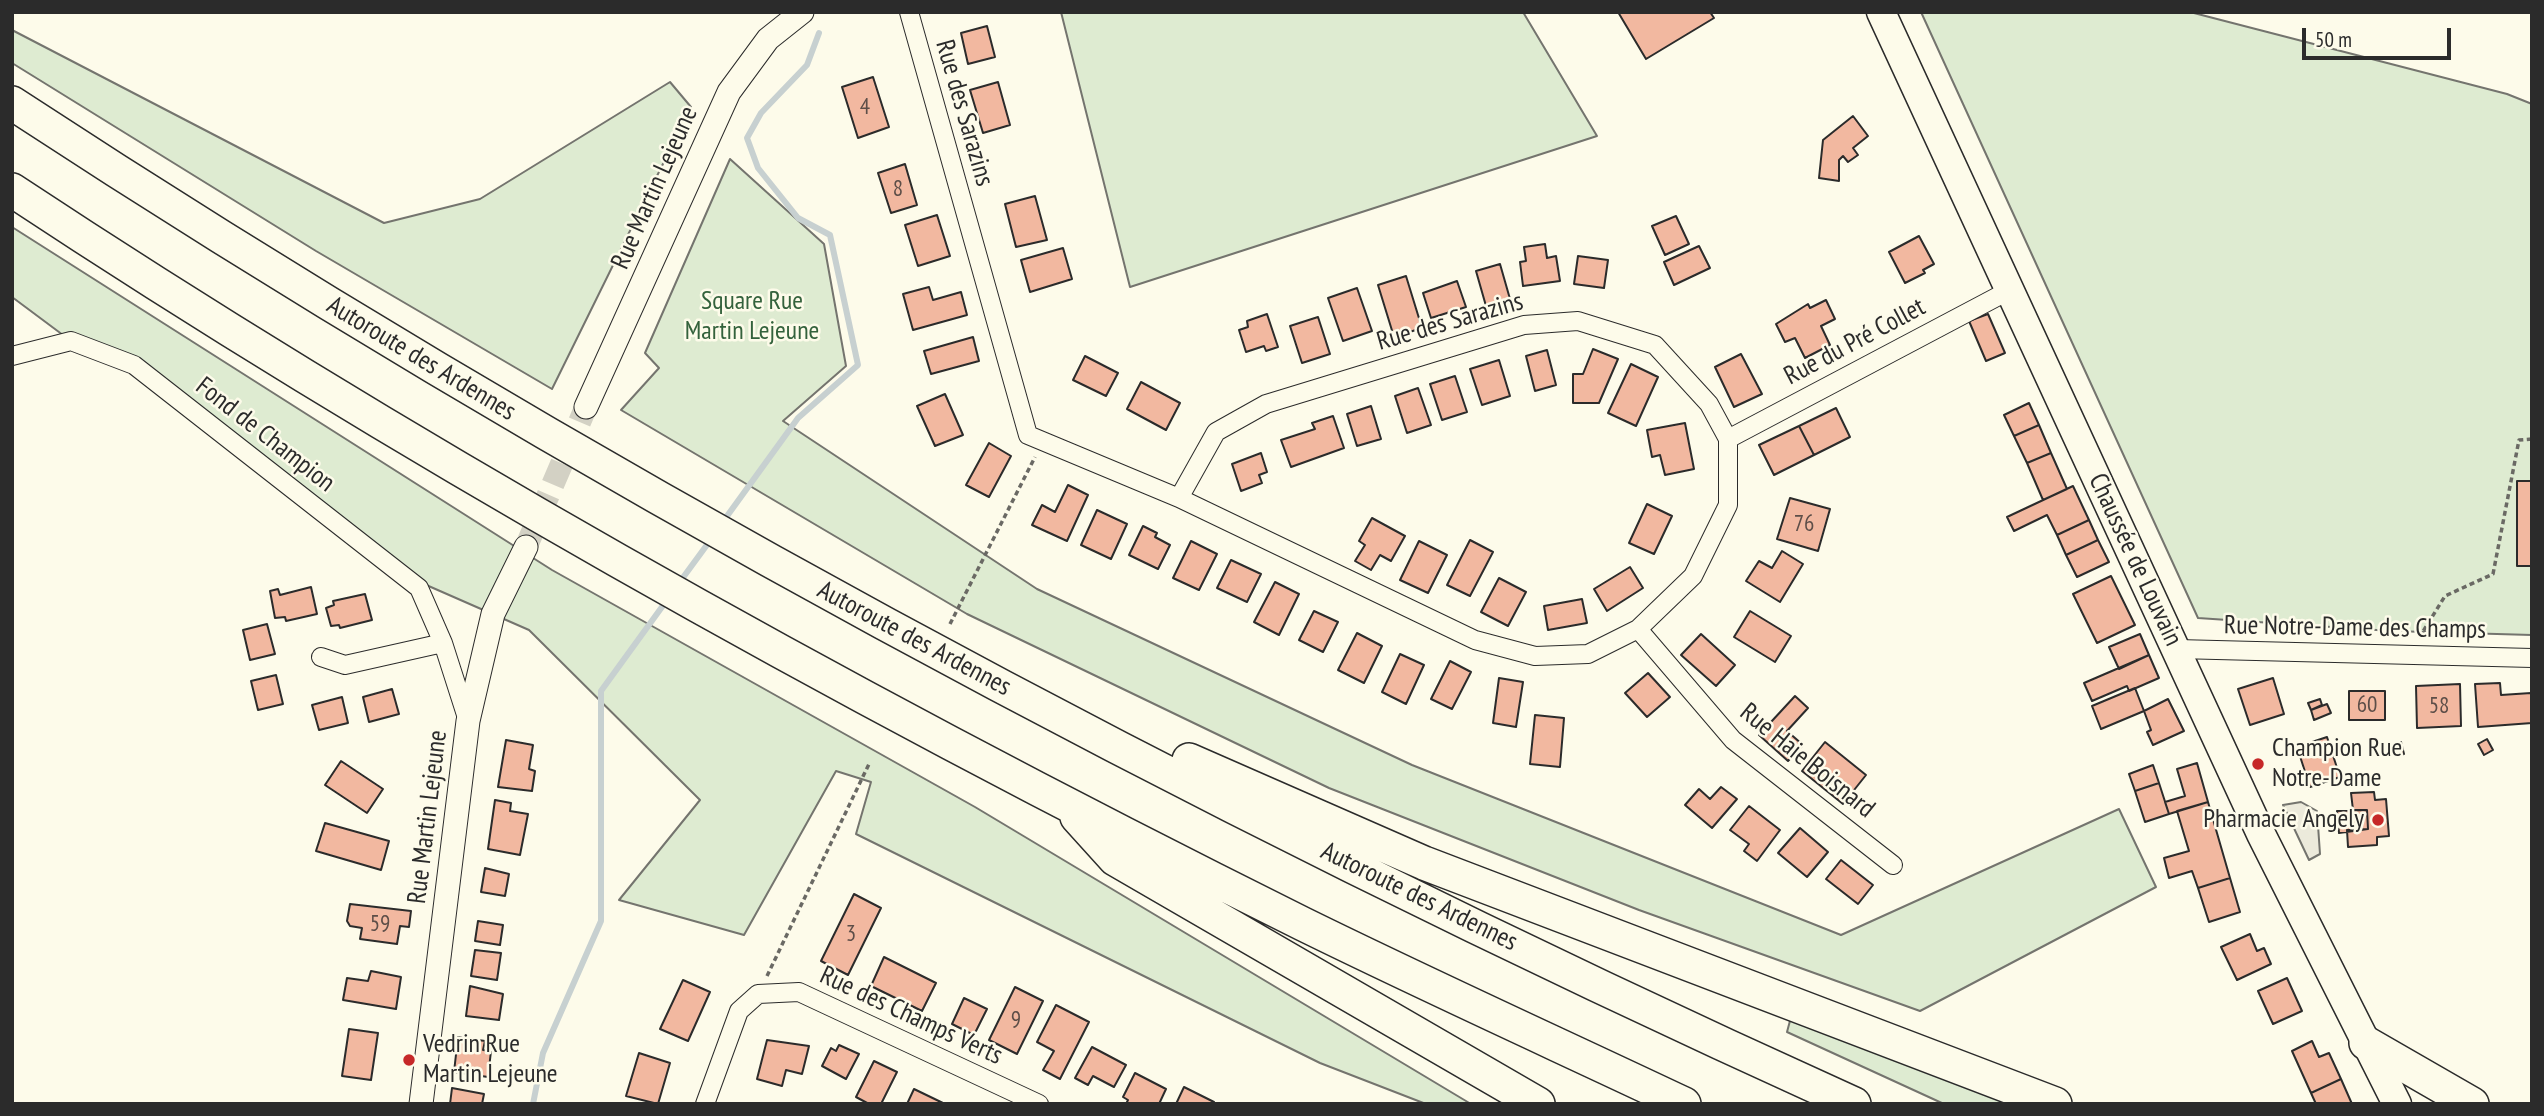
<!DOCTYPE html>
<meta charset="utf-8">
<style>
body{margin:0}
#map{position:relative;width:2544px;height:1116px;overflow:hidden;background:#fdfbea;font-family:"PT Sans Narrow",sans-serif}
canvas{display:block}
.frame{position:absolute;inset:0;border:14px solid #2b2b2b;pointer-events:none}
.scale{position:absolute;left:2302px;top:28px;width:149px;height:32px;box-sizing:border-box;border:4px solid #2b2b2b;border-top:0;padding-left:9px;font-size:21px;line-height:24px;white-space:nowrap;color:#2b2b2b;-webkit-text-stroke:5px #fdfbea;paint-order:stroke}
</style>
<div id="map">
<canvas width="2544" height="1116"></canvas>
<div class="frame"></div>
<div class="scale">50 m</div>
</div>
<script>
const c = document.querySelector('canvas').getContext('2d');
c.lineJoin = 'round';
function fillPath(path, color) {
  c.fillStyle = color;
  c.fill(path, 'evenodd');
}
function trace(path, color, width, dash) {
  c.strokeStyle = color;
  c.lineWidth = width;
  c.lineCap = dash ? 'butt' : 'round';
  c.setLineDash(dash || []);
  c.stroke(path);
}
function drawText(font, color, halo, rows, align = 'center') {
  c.font = font + ' "PT Sans Narrow",sans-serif';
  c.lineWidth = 5;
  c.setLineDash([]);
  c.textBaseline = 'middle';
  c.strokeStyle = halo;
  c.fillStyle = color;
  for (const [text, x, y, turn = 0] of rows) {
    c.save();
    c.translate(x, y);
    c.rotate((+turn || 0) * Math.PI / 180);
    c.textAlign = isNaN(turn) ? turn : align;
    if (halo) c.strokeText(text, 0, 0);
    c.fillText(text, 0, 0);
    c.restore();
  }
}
const green = new Path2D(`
 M1061,12H1523L1597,136L1130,287Z
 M1921,12H2190L2507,94L2532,104V635L2391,631L2198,618Z
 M12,30L384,223L480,199L670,82L691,107L552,389L316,251L12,63Z
 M730,159L824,244L846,366L783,421L1037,589L1412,765L1841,935L2119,809L2156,887L1920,1011L1639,910L1329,788L967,614L621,410L659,368L645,353Z
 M12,227L552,570L975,807L1471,1104H1426L1320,1063L856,834L871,782L836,771L744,935L619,900L700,800L529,630L424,584L134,365L71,341L12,297Z
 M1791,1017L2010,1104H1944L1787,1032Z`);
fillPath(green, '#deebd1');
trace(green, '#74746e', 2);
const parking = new Path2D(`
 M2301,802L2317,811L2320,854L2309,860L2283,805Z`);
fillPath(parking, '#eceadb');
trace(parking, '#74746e', 2);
trace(new Path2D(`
 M722,523L798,418L858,365L830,235L798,218L758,168L747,138L761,113L807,65L819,33
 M679,583L712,538
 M533,1104L543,1053L601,921V691L667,600`), '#c7d0d0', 6);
const building = new Path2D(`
 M1618,12H1710L1714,18L1646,59Z
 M987,26L995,57L968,64L961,33Z
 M873,77L889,127L858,138L842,87Z
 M998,82L1010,125L983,133L970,90Z
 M1853,116L1868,136L1853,148L1858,155L1848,162L1843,156L1839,160V181L1819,178L1823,140Z
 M905,164L917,205L891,213L878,173Z
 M1035,196L1047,240L1016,247L1005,204Z
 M937,215L950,256L918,266L905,225Z
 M1676,216L1689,244L1665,255L1652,226Z
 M1919,236L1934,264L1923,270L1925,273L1905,283L1889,252Z
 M1545,244L1547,258L1556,256L1560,281L1523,286L1520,262L1526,261L1524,247Z
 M1699,246L1710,268L1674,285L1664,262Z
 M1063,248L1072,279L1030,292L1021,260Z
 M1578,256L1608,260L1604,288L1574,284Z
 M1500,264L1510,299L1486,306L1476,271Z
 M1406,276L1422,328L1394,337L1378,285Z
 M1457,281L1466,307L1431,318L1423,293Z
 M929,287L933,300L961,292L967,315L913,330L903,294Z
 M1357,288L1372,331L1343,341L1328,298Z
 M1826,300L1835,319L1821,326L1830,345L1805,358L1795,338L1785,342L1776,324L1808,304L1810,308Z
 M1267,314L1278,347L1266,351L1264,346L1246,352L1239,330L1248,327L1247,321Z
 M1988,314L2005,353L1986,361L1969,321Z
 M1318,317L1330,354L1302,363L1290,326Z
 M973,337L979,361L931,374L924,351Z
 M1593,349L1618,359L1599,403H1573V374H1583Z
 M1547,350L1556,385L1535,391L1526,356Z
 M1741,354L1762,394L1734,407L1715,367Z
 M1085,356L1118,373L1106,396L1073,380Z
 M1499,360L1510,396L1482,405L1470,369Z
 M1631,364L1658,377L1636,426L1608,413Z
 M1455,376L1467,412L1442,420L1430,384Z
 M1141,382L1180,403L1166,430L1127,409Z
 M1418,388L1431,425L1407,433L1395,396Z
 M945,394L963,435L935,446L917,406Z
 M2029,403L2039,425L2014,436L2004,415Z
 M1371,406L1381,439L1357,446L1347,414Z
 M1836,408L1850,437L1814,455L1799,426Z
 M1333,416L1344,448L1291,467L1281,440L1315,429L1312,423Z
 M1685,423L1694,469L1665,475L1660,455L1652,457L1647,430Z
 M2039,425L2051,453L2027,463L2014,436Z
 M1799,426L1814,455L1774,475L1759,445Z
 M989,443L1011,456L989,497L966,485Z
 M1261,453L1267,472L1259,475L1262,483L1241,491L1232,464Z
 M2051,453L2067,489L2043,500L2027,463Z
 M2517,481H2532V566H2517Z
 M1068,485L1088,495L1067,541L1032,525L1042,505L1055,512Z
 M2073,486L2089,520L2057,535L2047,515L2014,531L2007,517Z
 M1790,498L1830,509L1818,551L1777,539Z
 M1647,504L1672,516L1654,554L1629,543Z
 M1097,510L1127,524L1111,559L1081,545Z
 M1372,518L1405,536L1391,561L1380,555L1371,570L1355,561L1365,545L1359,541Z
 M2089,520L2098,540L2066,555L2057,535Z
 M1143,526L1157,533L1155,537L1170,545L1158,569L1129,555Z
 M1470,540L1493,552L1470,596L1447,585Z
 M2098,540L2109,562L2077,577L2066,555Z
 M1191,541L1217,554L1199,590L1173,578Z
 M1419,541L1447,555L1428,593L1400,580Z
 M1782,551L1803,564L1780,602L1746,581L1759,561L1772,568Z
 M1231,560L1261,574L1247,602L1217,588Z
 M1630,567L1643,588L1607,611L1594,589Z
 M2111,576L2135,625L2097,643L2073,594Z
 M1499,578L1526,592L1508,626L1481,612Z
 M1275,582L1299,594L1279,635L1254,622Z
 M311,587L317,614L286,621L285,617L275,618L270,591L278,589L280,595Z
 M365,594L372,620L340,628L339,625L331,626L326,608L334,605L333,601Z
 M1582,599L1587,623L1548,630L1544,606Z
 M1314,611L1338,622L1323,652L1299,640Z
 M1750,611L1791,636L1775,662L1734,637Z
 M267,624L275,654L250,660L243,630Z
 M1357,633L1382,646L1364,683L1338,670Z
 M1701,634L1735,665L1716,686L1681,655Z
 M2140,634L2149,655L2119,669L2109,647Z
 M1400,654L1424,665L1406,704L1382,692Z
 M2149,655L2159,678L2129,691L2127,686L2092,701L2084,683Z
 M1450,661L1471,672L1452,709L1431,699Z
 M1648,673L1670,697L1647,717L1625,693Z
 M276,675L283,704L258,710L251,681Z
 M1499,678L1523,682L1516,727L1493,723Z
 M2273,678L2284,714L2250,725L2238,689Z
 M2500,683L2501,695L2531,693L2532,723L2478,727L2475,684Z
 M2460,684L2461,726L2417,728L2416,686Z
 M2135,688L2144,711L2101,729L2092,706Z
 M392,689L399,714L369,722L363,697Z
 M2349,691H2385V720H2349Z
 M1795,696L1808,708L1787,731L1803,745L1788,761L1759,735Z
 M342,697L348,723L319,730L312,705Z
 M2168,699L2184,731L2153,745L2147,732L2151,730L2144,711Z
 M2320,699L2322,705L2311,710L2308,703Z
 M2327,704L2331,713L2314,720L2311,710Z
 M1535,715L1564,718L1560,767L1530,764Z
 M2327,737L2340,777L2310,787L2297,747Z
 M2487,739L2493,750L2484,755L2478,744Z
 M506,740L533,745L529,769L535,771L532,791L498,787Z
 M1825,742L1866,775L1843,804L1802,771Z
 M2401,742L2404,754L2396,756L2393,744Z
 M341,761L383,789L367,813L325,785Z
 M2197,763L2208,802L2169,814L2165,802L2185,796L2177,769Z
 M2153,765L2159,783L2135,791L2129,774Z
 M2159,783L2169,814L2145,822L2135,791Z
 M1721,787L1737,799L1712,828L1685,805L1699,789L1710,799Z
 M2374,792L2375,800L2386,799L2389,836L2377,837V845L2348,847L2347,830L2368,829L2367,810H2353L2351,793Z
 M495,800L511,803L510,811L528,814L520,855L488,849Z
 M2208,802L2230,878L2198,888L2192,871L2169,878L2164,858L2189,851L2177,811Z
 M1749,806L1780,830L1757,861L1744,851L1749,844L1730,830Z
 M2367,810L2368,829L2339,833L2337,811Z
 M325,823L389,841L381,870L316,851Z
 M1800,828L1828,852L1807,877L1778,853Z
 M1841,860L1873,885L1858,904L1826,879Z
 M485,868L509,874L505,896L481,892Z
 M2230,878L2240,912L2209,922L2198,888Z
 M854,894L881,908L848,975L821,961Z
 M350,904L411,911L409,927L400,926L397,944L360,939L362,928L350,926L347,921Z
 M478,921L503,925L500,945L475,941Z
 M2250,934L2257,951L2264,948L2271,964L2237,980L2221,947Z
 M475,950L501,953L497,980L471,976Z
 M884,957L936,983L922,1011L871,986Z
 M371,971L401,977L396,1009L343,1000L347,978L368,981Z
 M2287,978L2302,1011L2273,1024L2258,991Z
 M683,980L710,992L688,1041L660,1029Z
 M470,986L503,994L499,1020L466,1016Z
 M1015,987L1043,1001L1017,1054L989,1040Z
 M964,998L987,1009L974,1035L952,1024Z
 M1056,1005L1089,1022L1060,1079L1043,1070L1054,1051L1037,1042Z
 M349,1029L378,1033L371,1080L342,1076Z
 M458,1037L485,1041L483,1050L491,1051L488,1077L454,1072Z
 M767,1040L809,1046L802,1074L786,1070L782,1086L757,1079Z
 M2312,1041L2319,1057L2329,1053L2341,1079L2311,1093L2292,1051Z
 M839,1045L859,1054L846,1079L822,1066L831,1048L836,1051Z
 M1092,1047L1126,1065L1114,1087L1093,1076L1088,1085L1075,1078Z
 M639,1053L670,1063L658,1104L626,1096Z
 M874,1061L897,1072L881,1104H869L856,1097Z
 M1135,1073L1166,1089L1159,1104H1126L1128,1100L1123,1097Z
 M2341,1079L2352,1104H2316L2311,1093Z
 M1184,1087L1214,1102L1213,1104H1176Z
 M452,1088L484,1094L482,1104H450Z
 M914,1089L945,1104H907Z`);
fillPath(building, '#f2b8a0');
trace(building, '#2b2b2b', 2);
trace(new Path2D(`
 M526,547L586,407`), '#d3d1c4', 23, [23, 11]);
const minor = new Path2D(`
 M909,12L1028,435L1179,498L1475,640L1535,656L1588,654L1638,629L1693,576L1728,505V439L1709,404L1655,345L1578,321L1524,325L1266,404L1216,432L1179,498
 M12,356L71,341L134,365L419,588L443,643L468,721
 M1728,439L2008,291
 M1638,629L1733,740L1893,865
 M2177,649L2532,658
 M321,657L345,665L443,643
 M705,1104L739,1011L758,994L799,992L1039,1104`);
const tertiary = new Path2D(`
 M586,407L729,92L768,39L802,12
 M421,1104L468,721L493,614L526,547`);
const primary = new Path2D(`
 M1881,12L2261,834L2397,1104`);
const motorway = new Path2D(`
 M12,103C598,487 1217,816 1854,1104
 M12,190C425,463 860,704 1303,924C1429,986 1557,1044 1684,1104
 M1189,760L1424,863L2055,1104
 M1077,817L1115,859L1538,1104
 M2366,1043L2472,1104`);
trace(minor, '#2b2b2b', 20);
trace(tertiary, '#2b2b2b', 25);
trace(primary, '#2b2b2b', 31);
trace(motorway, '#2b2b2b', 36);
trace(new Path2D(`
 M950,624L1035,457
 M2419,638L2445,596L2493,574L2519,440L2532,439
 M767,976L869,764`), '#6a6964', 3.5, [5, 3.5]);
trace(minor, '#fdfbea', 18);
trace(tertiary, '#fdfbea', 23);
trace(primary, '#fdfbea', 28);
trace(motorway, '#fdfbea', 33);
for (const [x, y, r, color] of [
 [2258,764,7,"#c62828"],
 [2378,820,7,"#c62828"],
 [409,1060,7,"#c62828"]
]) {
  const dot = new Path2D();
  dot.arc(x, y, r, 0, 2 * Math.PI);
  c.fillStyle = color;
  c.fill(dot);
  trace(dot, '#fdfbea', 2.5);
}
drawText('23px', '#5d4e48', null, [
 ["4",865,107],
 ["8",898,189],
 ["76",1804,524],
 ["60",2367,705],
 ["58",2439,706],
 ["59",380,924],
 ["3",851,934],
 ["9",1016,1020]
]);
drawText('26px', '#2b2b2b', '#fdfbea', [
 ["Rue des Sarazins",964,113,74],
 ["Rue Martin Lejeune",655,188,-66],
 ["Rue des Sarazins",1450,322,-16],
 ["Rue du Pré Collet",1855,342,-28],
 ["Autoroute des Ardennes",421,359,31],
 ["Fond de Champion",265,435,38],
 ["Chaussée de Louvain",2135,560,65],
 ["Rue Notre-Dame des Champs",2355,628,1],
 ["Autoroute des Ardennes",914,639,28],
 ["Rue Haie Boisnard",1807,761,39],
 ["Rue Martin Lejeune",428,817,-83],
 ["Autoroute des Ardennes",1419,897,26],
 ["Rue des Champs Verts",911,1016,25]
]);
drawText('26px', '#34623c', '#fdfbea', [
 ["Square Rue",752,302],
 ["Martin Lejeune",752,332]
]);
drawText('26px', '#2b2b2b', '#fdfbea', [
 ["Champion Rue",2272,749],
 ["Notre-Dame",2272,779],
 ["Pharmacie Angely",2364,820,"right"],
 ["Vedrin Rue",423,1045],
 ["Martin Lejeune",423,1075]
], 'left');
</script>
